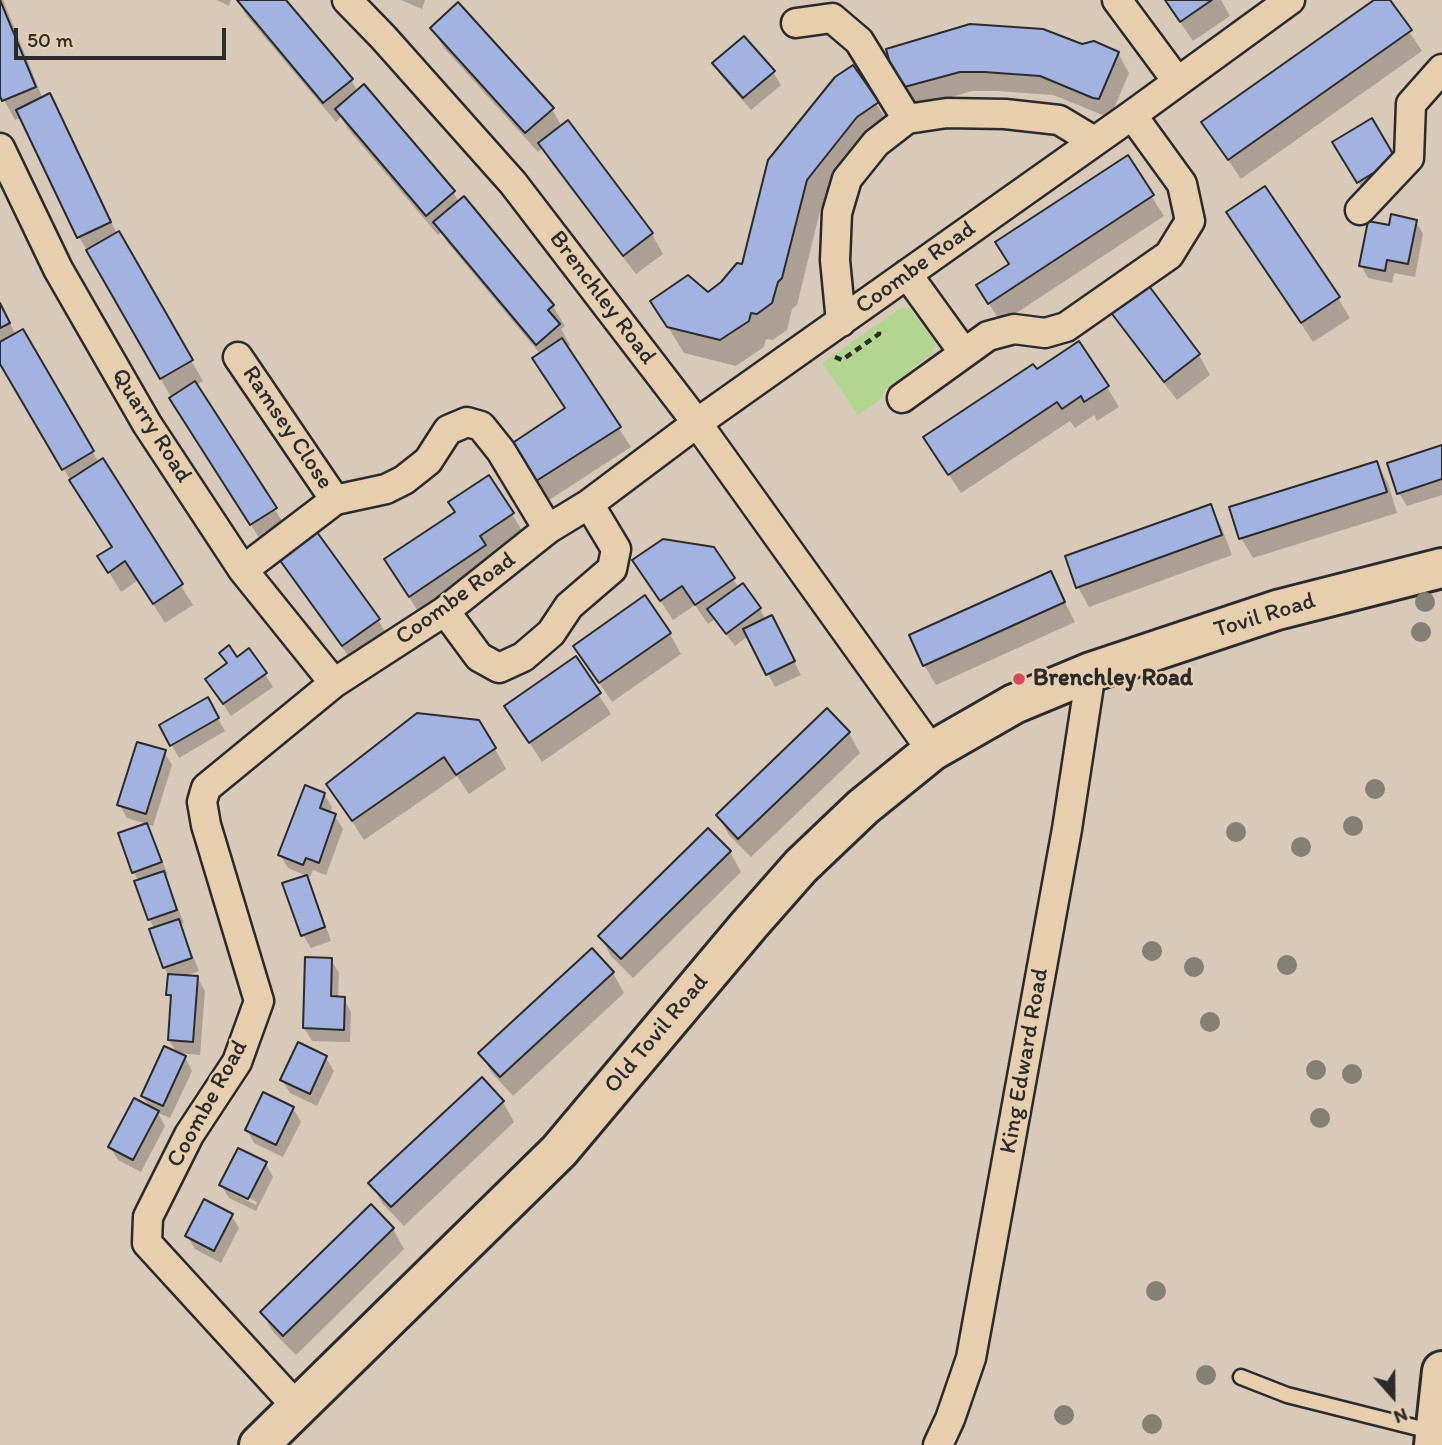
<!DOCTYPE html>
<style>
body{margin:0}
#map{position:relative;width:1442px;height:1445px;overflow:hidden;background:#d8c9b9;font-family:Itim,sans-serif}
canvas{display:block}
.north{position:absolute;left:1358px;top:1361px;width:70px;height:70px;-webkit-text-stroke:5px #e6ceaf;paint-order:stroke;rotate:159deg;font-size:19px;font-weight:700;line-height:28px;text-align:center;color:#2b2b2b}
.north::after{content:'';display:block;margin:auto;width:24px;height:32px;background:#2b2b2b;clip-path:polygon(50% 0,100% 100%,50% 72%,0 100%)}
.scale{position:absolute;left:14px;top:28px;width:212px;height:32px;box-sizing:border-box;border:4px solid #2b2b2b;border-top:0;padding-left:9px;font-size:21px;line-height:24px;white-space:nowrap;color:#2b2b2b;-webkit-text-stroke:5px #e6ceaf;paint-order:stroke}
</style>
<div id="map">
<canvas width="1442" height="1445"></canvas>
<div class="north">N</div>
<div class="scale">50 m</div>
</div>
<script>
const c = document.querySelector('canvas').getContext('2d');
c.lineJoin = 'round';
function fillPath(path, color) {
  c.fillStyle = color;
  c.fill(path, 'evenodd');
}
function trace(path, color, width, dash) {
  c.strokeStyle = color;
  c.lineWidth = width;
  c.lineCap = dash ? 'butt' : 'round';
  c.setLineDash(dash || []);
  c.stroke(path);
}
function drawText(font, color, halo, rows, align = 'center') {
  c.font = font + ' Itim,sans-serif';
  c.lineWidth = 5;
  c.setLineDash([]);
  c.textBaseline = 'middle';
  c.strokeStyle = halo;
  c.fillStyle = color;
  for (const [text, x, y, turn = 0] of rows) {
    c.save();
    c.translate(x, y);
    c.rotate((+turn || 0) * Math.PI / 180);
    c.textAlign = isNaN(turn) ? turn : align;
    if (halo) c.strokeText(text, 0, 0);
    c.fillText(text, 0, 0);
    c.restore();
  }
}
fillPath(new Path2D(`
 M901,308H909L936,343L931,354L884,391L881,399L858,415L822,363Z`), '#b2d690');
fillPath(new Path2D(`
 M0,0H3L43,99L50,96L61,116L117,234L203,381L196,385L287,529L263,544L183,418L79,237L22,117L15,120L4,100L0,91Z
 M217,0H231L229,6Z
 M237,0H284L351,80L358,92L453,192L459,202L464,199L553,306L565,326L561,329L570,345L567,349L631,447L546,502L510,446L566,409L541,355L447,242L442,232L438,235L348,129L341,117L336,122L246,15Z
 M401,0H425L422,9Z
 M1165,0H1221L1230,16L1193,41Z
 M1377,0H1388L1422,51L1241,179L1203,123Z
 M432,28L552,109L562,127L568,123L652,234L663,254L636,274L551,163L542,148L538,152L444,48Z
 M1082,46L1118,53L1129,73L1110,118L1053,95L997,91H972L911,109L888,50Z
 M714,64L773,72L781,85L751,110L722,77Z
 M853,67L893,130L872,144L821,207L797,305L792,309L787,330L773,340L766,339L764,347L736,366L684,353L652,301L708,294L743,266Z
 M1335,143L1402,173L1366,195Z
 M1127,158L1164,216L1001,323L978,286L1011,265Z
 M1228,213L1338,298L1350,318L1313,342Z
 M1416,221L1423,234L1415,277L1394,273L1392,283L1368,278L1361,265L1390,227Z
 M0,304L16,335L22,331L99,463L102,461L193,605L165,623L138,580L121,592L100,557L113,548L75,488L0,361Z
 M1111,310L1199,355L1210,375L1177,400L1123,330Z
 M1036,372L1107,387L1119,407L1097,421L1094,415L1075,428L1070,421L961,493L937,457Z
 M1442,447V495L1407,506L1399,493Z
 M1376,463L1388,483L1397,513L1253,558L1241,538Z
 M1210,506L1221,526L1232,555L1089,607L1078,587Z
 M512,514L524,534L490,556L496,566L421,616L398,580Z
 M314,531L378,620L390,640L355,665L290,576L278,556Z
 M634,561L733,579L739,588L760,609L766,620L778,630L801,675L775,687L748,636L735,646L715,619L708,624L695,605L673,620Z
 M1050,574L1075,622L936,685L924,665Z
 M670,634L681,654L612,702L575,646Z
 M237,659L265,674L273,687L231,716L207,680Z
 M575,659L611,714L542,762L506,707Z
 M207,699L225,731L179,758L161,726Z
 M417,715L495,749L506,769L469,794L457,776L364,840L328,784Z
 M849,733L860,753L751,857L729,835L718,815Z
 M164,752L172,765L153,826L127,818L119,804Z
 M324,794L332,807L330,814L335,816L343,829L326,875L313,870L310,877L288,868L280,855Z
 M147,825L162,860L133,870Z
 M708,830L730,852L741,872L633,978L611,956L600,936Z
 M163,863L168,875L165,876L184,923L180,924L199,971L183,977H197L205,991L200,1055L177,1053L169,1040L172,1002L168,994L170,977L164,967L155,929L149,919L139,881L134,873Z
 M306,877L313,890L331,941L311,948L303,935Z
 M331,960L339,973L338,999H344L351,1012L350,1042L312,1041L304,1028Z
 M613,973L624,993L513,1096L492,1073L480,1053Z
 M185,1057L192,1071L170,1118L158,1113L165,1126L141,1172L118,1160L110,1147L150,1108L143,1096Z
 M326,1058L334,1071L317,1106L290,1093L282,1080Z
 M482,1079L503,1102L514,1122L404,1226L382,1203L371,1183Z
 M293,1108L301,1122L283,1157L254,1143L247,1130Z
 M266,1164L273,1177L256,1211L229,1198L221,1185ZM230,1188L257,1202L256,1205L230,1192Z
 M371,1207L393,1229L404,1249L296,1355L274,1333L262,1313Z
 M231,1215L239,1228L221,1263L195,1249L187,1236Z`), '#0003');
const building = new Path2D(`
 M0,0L36,87L2,101L0,96Z
 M237,0H286L353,79L323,103Z
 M1165,0H1212L1180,22Z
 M1374,0H1390L1412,30L1228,160L1201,122Z
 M458,2L554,108L525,133L430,28Z
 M970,24L1043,29L1082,44L1094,41L1119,52L1099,99L1093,98L1040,76L984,72H960L897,89L886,49Z
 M744,36L775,71L743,98L712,63Z
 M853,65L879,102L857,117L807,180L782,278L778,282L772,303L757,314L751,313L749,321L720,340L667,327L650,301L688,275L708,292L721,282L737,263L742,264L768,160L835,77Z
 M364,84L455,191L426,216L335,109Z
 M50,93L111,222L77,238L16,110Z
 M1372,118L1396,159L1357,183L1332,142Z
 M568,120L653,233L623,256L538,143Z
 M1128,155L1154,195L988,304L976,285L1009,264L995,242Z
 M1265,186L1340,297L1301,323L1226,212Z
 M464,196L554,305L548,310L560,324L536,345L433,222Z
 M1391,214L1417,220L1408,264L1387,260L1385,271L1359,266L1368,221L1389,225Z
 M119,231L193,360L160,379L86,250Z
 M1146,282L1200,354L1164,382L1109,310Z
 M0,303L10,323L0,328Z
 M23,329L94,451L62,470L0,364V342Z
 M562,338L621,427L533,483L508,446L565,408L532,358Z
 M1079,341L1109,386L1084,402L1081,396L1062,409L1057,402L948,475L923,437L1033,364L1037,369Z
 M195,381L277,508L250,525L169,398Z
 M1442,445V479L1397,494L1387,463Z
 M103,458L183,584L153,604L125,561L108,573L97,556L112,547L69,480Z
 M1377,461L1387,492L1239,539L1229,507Z
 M489,475L514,513L480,536L486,545L409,597L384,559L455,512L448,502Z
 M1211,504L1222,535L1076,588L1065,556Z
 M314,528L380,619L342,646L276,555Z
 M663,539L714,547L735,578L695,605L682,586L660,601L632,560Z
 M1051,571L1065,602L923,666L909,635Z
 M743,583L761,608L726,634L707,609Z
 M645,595L671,633L599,683L573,646Z
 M772,615L795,661L766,675L743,629Z
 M229,645L237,657L249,648L267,673L223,704L205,679L227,663L219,653Z
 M576,656L601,693L529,743L504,706Z
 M208,697L219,718L170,746L159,725Z
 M827,708L850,732L738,839L716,815Z
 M417,713L479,720L496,748L456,775L444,757L352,821L326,784Z
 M137,742L166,750L146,814L117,805Z
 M305,785L325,793L320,808L336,814L319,863L306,858L303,865L278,855Z
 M147,823L162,862L132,873L118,833Z
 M708,828L731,851L621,959L598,936Z
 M164,871L177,910L148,920L134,881Z
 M307,875L325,927L301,936L282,883Z
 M179,919L192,958L163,968L149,929Z
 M592,948L614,972L500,1077L478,1053Z
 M305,957L332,958L331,996L345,997L344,1030L303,1028Z
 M168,974L198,976L193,1042L168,1040L171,995H166Z
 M298,1042L327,1056L310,1094L280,1080Z
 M164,1046L186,1056L163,1106L141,1096Z
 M482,1077L504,1101L391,1207L368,1183Z
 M263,1092L294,1107L276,1145L245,1130Z
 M134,1098L159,1111L133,1160L108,1147Z
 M238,1148L267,1162L248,1199L219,1185Z
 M204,1199L233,1214L214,1251L185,1236Z
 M371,1204L394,1228L283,1336L260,1312Z`);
fillPath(building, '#a2b3e2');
trace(building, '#2b2b2b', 2);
const lane = new Path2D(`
 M1241,1377L1287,1395L1434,1432`);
const street = new Path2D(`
 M347,0L383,37L513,183L697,423L932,751
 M1117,0L1177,81
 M796,23L832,18L859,41L907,119
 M0,148L58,269L147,424L243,570L334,683
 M1360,210L1409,158L1411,104L1442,69
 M907,274L964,353
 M841,322L835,260L837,213L847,179L876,143L907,119L947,113L1005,114L1059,120L1094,141
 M238,357L335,500
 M902,398L988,336L1014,329L1045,333L1066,327L1169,255L1190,221L1182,184L1132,115
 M243,570L335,500L386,489L404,480L428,461L448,430L467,422L481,426L501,451L548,529
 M445,611L479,657L499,668L523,657L551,633L569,606L612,569L616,549L589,504
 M297,1407L147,1243L148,1217L189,1135L237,1062L259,1001L206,825L202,802L206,788L334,683L445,611L548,529L589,504L697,423L1132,115L1290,0
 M938,1445L950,1419L971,1358L1067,829L1091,672`);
const secondary = new Path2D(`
 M259,1445L559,1151L749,925L801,866L863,807L932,751L1014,704L1091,672L1277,610L1442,568
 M1434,1445L1442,1371`);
trace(lane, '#2b2b2b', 19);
trace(street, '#2b2b2b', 33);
trace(secondary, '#2b2b2b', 44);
trace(new Path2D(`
 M835,357L842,360L879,334V328`), '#2b2b2b', 4.5, [7, 5]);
trace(lane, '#e6ceaf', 14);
trace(street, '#e6ceaf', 28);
trace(secondary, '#e6ceaf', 38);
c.fillStyle = '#848073';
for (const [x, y] of [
 [1425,602],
 [1421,632],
 [1375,789],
 [1353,826],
 [1236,832],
 [1301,847],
 [1152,951],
 [1287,965],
 [1194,967],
 [1210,1022],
 [1316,1070],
 [1352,1074],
 [1320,1118],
 [1156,1291],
 [1206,1375],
 [1064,1415],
 [1152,1424]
]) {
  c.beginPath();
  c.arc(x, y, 10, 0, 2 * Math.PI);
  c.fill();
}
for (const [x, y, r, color] of [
 [1019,679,7,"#d1495b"]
]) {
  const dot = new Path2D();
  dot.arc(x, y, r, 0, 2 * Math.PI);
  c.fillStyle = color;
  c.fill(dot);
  trace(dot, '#e6ceaf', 2.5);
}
drawText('24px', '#2b2b2b', '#e6ceaf', [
 ["Coombe Road",916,268,-36],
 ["Brenchley Road",602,298,53],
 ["Quarry Road",151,426,58],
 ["Ramsey Close",287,428,56],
 ["Coombe Road",456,599,-36],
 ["Tovil Road",1265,616,-17],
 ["Old Tovil Road",657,1034,-50],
 ["King Edward Road",1025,1061,-80],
 ["Coombe Road",208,1104,-61]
]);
drawText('bold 24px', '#2b2b2b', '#e6ceaf', [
 ["Brenchley Road",1033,679]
], 'left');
</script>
